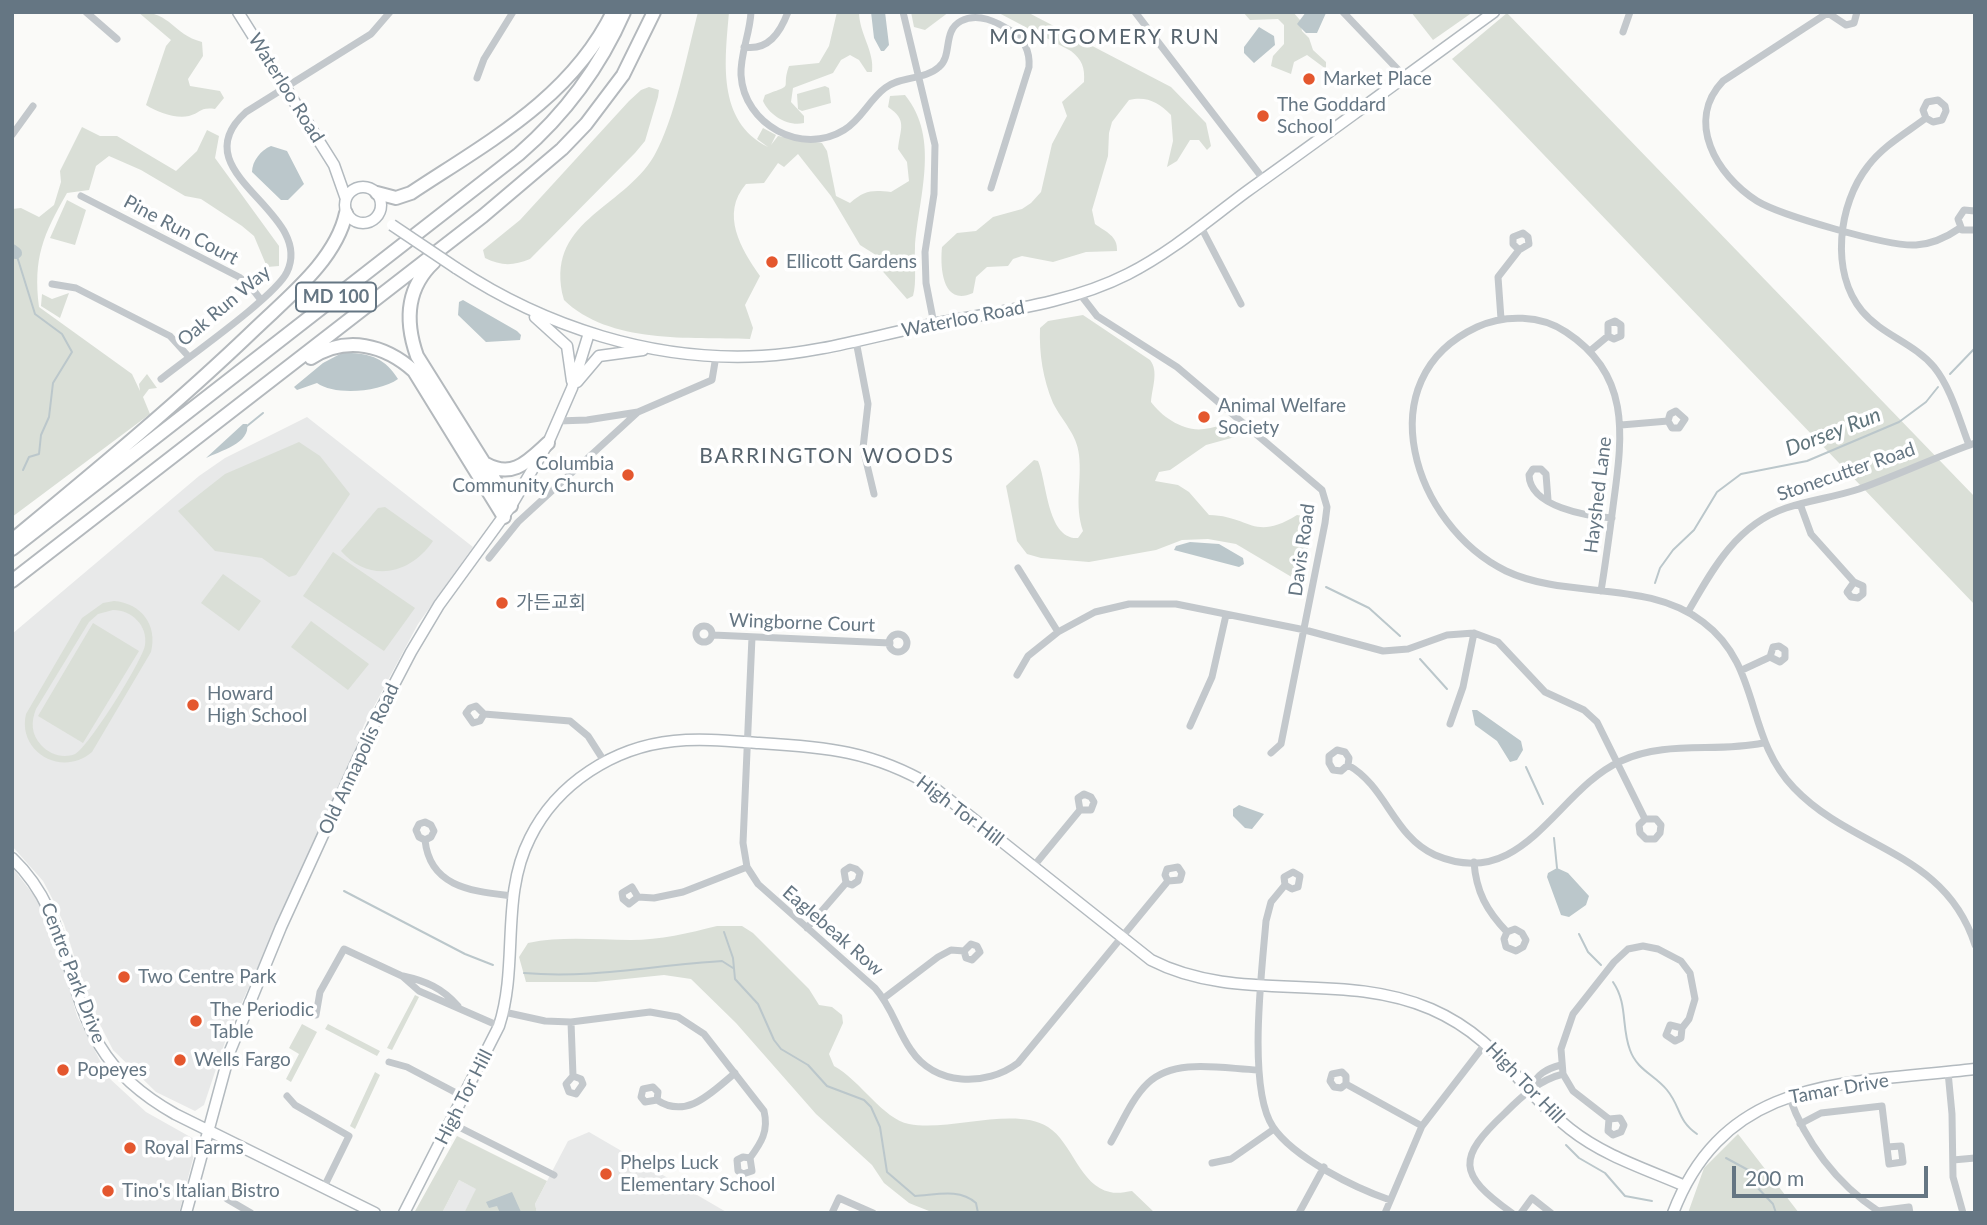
<!DOCTYPE html>
<meta charset="utf-8">
<style>
body{margin:0}
#map{position:relative;width:1987px;height:1225px;overflow:hidden;background:#fafaf8;font-family:Lato,sans-serif}
canvas{display:block}
.frame{position:absolute;inset:0;border:14px solid #657683;pointer-events:none}
.scale{position:absolute;left:1732px;top:1166px;width:196px;height:32px;box-sizing:border-box;border:4px solid #657683;border-top:0;padding-left:9px;font-size:21px;line-height:24px;white-space:nowrap;color:#657683;-webkit-text-stroke:5px #fff;paint-order:stroke}
</style>
<div id="map">
<canvas width="1987" height="1225"></canvas>
<div class="frame"></div>
<div class="scale">200 m</div>
</div>
<script>
const c = document.querySelector('canvas').getContext('2d');
c.lineJoin = 'round';
function fillPath(path, color) {
  c.fillStyle = color;
  c.fill(path, 'evenodd');
}
function trace(path, color, width, dash) {
  c.strokeStyle = color;
  c.lineWidth = width;
  c.lineCap = dash ? 'butt' : 'round';
  c.setLineDash(dash || []);
  c.stroke(path);
}
function drawText(font, color, halo, rows, align = 'center') {
  c.font = font + ' Lato,"Noto Sans KR",sans-serif';
  c.lineWidth = 7;
  c.setLineDash([]);
  c.textBaseline = 'middle';
  c.strokeStyle = halo;
  c.fillStyle = color;
  for (const [text, x, y, turn = 0] of rows) {
    c.save();
    c.translate(x, y);
    c.rotate((+turn || 0) * Math.PI / 180);
    c.textAlign = isNaN(turn) ? turn : align;
    if (halo) c.strokeText(text, 0, 0);
    c.fillText(text, 0, 0);
    c.restore();
  }
}
fillPath(new Path2D(`
 M307,417L473,547L418,624L364,725L346,773L228,1033L204,1105L195,1111L156,1092L113,1050L89,1003L64,924L52,898L43,881L12,846V634L199,476L225,458Z
 M12,867L39,902L51,926L77,1016L109,1078L146,1112L194,1139L195,1151L179,1213H12Z
 M589,1132L728,1213H537L535,1204L568,1141Z
 M459,1180L477,1189L464,1213H442Z`), '#e8e9e9');
fillPath(new Path2D(`
 M138,12C172,12 172,34 202,42L203,56L188,79L190,86L220,91L224,98L215,109C199,107 201,113 189,116C175,119 157,112 146,105L166,46L171,40Z
 M698,12H729C725,60 716,121 768,147L757,139L763,128L776,135L771,145L778,136L822,143L827,151L836,196L850,203C865,190 872,190 891,192L909,181L907,162L898,149C900,129 908,120 888,107L890,96L905,95C941,139 918,198 915,248C914,263 917,282 913,296L907,299L878,266L879,257L860,245L831,196L798,154L784,167L778,163L764,183L746,184C720,214 741,249 760,276L745,305L753,328L750,339C690,337 609,344 564,300C543,221 622,210 654,156C675,119 687,54 698,12Z
 M837,12H859C859,33 875,52 872,72H867L859,60L850,55L841,60L833,73L793,88L791,102L804,116V123C788,127 769,115 763,101L765,95C797,83 780,91 789,66L819,63L829,46Z
 M911,12H949L925,30L914,27Z
 M997,12H1027L1171,87L1206,123L1211,146L1207,150L1199,140H1190L1177,161L1167,167L1173,141L1171,115C1158,102 1147,96 1129,100L1112,122L1109,133L1108,156L1092,210L1095,224C1106,232 1118,236 1117,251L1086,252L1053,262L1022,256L1013,259L1008,266L987,267L976,277L973,293C942,307 940,267 942,247L957,233L976,231L993,217L1022,209L1031,203L1041,192L1052,144L1067,116L1062,102L1084,82C1085,67 1082,60 1071,51Z
 M1243,12H1293L1300,20L1302,31L1309,38L1313,50L1326,62V69L1307,55L1294,62L1291,74L1271,66L1273,56L1284,44V25L1278,19L1250,20Z
 M1411,12H1473L1433,40Z
 M1507,13L1975,497V605L1452,59Z
 M825,86L829,88L831,103L802,111L798,109L797,94Z
 M649,87L659,90L658,97L645,141L635,153L530,259C513,266 501,266 485,258L483,250L520,220L629,101L641,90Z
 M82,127L100,136H117L176,171L197,151L207,130L219,136L215,158L279,246V266L267,267L254,236L242,226L201,199L185,196L141,170L109,156L96,166L89,190L67,193C43,235 33,258 39,307L132,374L140,391L139,384L147,374L157,388L149,389L143,397L150,414L12,517V209L21,208L39,217L54,205L61,182L60,171Z
 M67,200L86,210L75,245L50,238Z
 M69,293L60,318L41,306L42,294L52,299Z
 M1083,315L1150,360C1159,371 1152,388 1151,402C1162,417 1184,432 1204,429C1214,428 1222,424 1232,425L1238,431L1235,437L1206,445L1170,470L1159,472L1155,481L1178,485L1189,492L1209,515C1251,516 1253,542 1297,515L1308,517L1310,538L1300,582L1236,544L1208,539L1182,540L1156,550L1089,562L1041,558L1027,554L1017,541L1006,486L1034,460L1038,461C1047,481 1047,540 1078,538L1083,531C1074,504 1082,482 1079,455C1077,434 1062,421 1053,403C1043,379 1039,354 1040,328L1048,321Z
 M299,442L320,456L350,494L296,575L289,577L262,558L215,551L178,511L225,474Z
 M385,507L433,541C410,575 369,583 341,551L378,508Z
 M333,552L415,608L384,651L303,596Z
 M223,574L261,601L239,631L201,603Z
 M114,601C141,603 158,625 151,652L92,752C62,778 17,752 26,714L82,618L103,603ZM113,610C132,610 148,626 145,645C143,660 88,748 75,754C63,759 49,754 41,745C31,734 31,722 36,709L89,622L98,614Z
 M311,621L369,664L348,690L291,647Z
 M93,623L139,651L83,743L38,716Z
 M717,926H742L753,933L809,989L819,1005L832,1007L842,1015L843,1023L829,1054L834,1066C861,1081 883,1119 909,1124C949,1132 1014,1106 1048,1127C1072,1142 1080,1186 1110,1192C1117,1194 1125,1192 1132,1191L1155,1213H934L909,1203L884,1183L872,1165L816,1114L736,1023L691,979L664,975L596,982H526L519,957L528,943C563,936 595,940 631,940C660,940 689,933 717,926Z
 M415,995L419,997L392,1050L387,1048Z
 M302,1024L317,1032L291,1082L286,1079L299,1054L289,1048Z
 M328,1024L380,1051L377,1056L325,1029Z
 M375,1072L380,1075L355,1129L350,1126Z
 M1738,1134L1799,1213H1688L1704,1168Z
 M457,1136L547,1181L535,1204L537,1213H464L476,1189L459,1180L442,1213H414Z`), '#dadfd7');
fillPath(new Path2D(`
 M871,12H885L889,45L884,51H881L874,38Z
 M1306,12L1326,13L1317,33H1306L1297,24Z
 M1259,27L1274,36L1275,45L1254,63L1244,53V47Z
 M271,146L287,151L304,184L288,200H281L252,172C252,161 261,150 271,146Z
 M463,300L517,331L521,335L520,340L486,342L458,315L459,302Z
 M342,353C367,352 385,357 398,379C380,392 335,396 317,383L297,390L294,387L323,363Z
 M243,424H247C251,443 220,451 206,458Z
 M1190,542L1219,544L1243,558L1244,564L1239,567L1174,550L1176,546Z
 M1472,710H1477L1521,741L1523,750L1517,760L1510,762L1497,741L1475,725Z
 M1239,805L1264,814L1252,829L1245,828L1233,816V809Z
 M1557,868L1568,873L1589,896L1586,905L1569,917L1561,915L1547,877L1548,873Z
 M512,1192L521,1212L500,1213L497,1206L489,1208L486,1202Z`), '#bbc7cb');
trace(new Path2D(`
 M16,253L35,314L62,334L72,352L53,383L49,417L41,435L39,454L29,457L23,470
 M1950,374L1975,348
 M247,426L263,413
 M1655,583L1660,568L1673,550L1694,530L1717,492L1741,474L1807,461L1899,422L1926,402L1938,387
 M1326,587L1369,608L1400,636
 M1420,659L1447,689
 M1526,767L1543,804
 M1554,838L1557,868
 M344,891L465,954L493,965
 M724,932L733,958L735,979L758,1004L774,1040L781,1049L808,1065L827,1086L864,1100L871,1107L880,1127L887,1172L915,1196C936,1195 959,1188 976,1203L978,1213
 M1579,934L1588,952L1601,965
 M524,973C592,979 655,965 722,961L733,968
 M1613,982C1628,1004 1621,1026 1630,1050C1637,1070 1655,1075 1667,1090C1681,1107 1677,1120 1697,1134
 M1566,1145L1579,1158L1605,1173L1625,1196L1652,1201
 M1726,1158L1750,1171L1754,1184L1773,1204L1776,1213`), '#bbc7cb', 2);
trace(new Path2D(`
 M12,250L16,253`), '#bbc7cb', 12);
const secondary = new Path2D(`
 M238,12L334,165L346,199
 M345 205a18 18 0 1 1 36 0a18 18 0 1 1-36 0Z
 M456,268C545,327 654,362 762,356C821,353 880,334 938,323C1001,311 1069,304 1128,274C1171,252 1207,221 1246,192C1329,133 1411,72 1494,12
 M535,317L567,346L572,381
 M577,382L599,356L643,350
 M12,858C69,912 63,983 100,1046C118,1076 145,1097 175,1114L375,1213
 M186,1213L230,1051L281,927L376,719L411,652L439,605L511,506L548,443L572,388L589,333
 M404,1213L499,1026C519,964 500,897 530,838C557,783 614,747 674,741C701,738 731,741 759,743C826,747 873,751 932,786L1151,960C1238,1005 1341,970 1431,1009C1500,1039 1517,1088 1570,1129C1604,1156 1646,1169 1685,1186
 M1673,1213C1726,1074 1850,1084 1975,1069`);
const highway = new Path2D(`
 M377,193L396,198L411,193C488,142 571,98 613,12
 M434,262C406,288 405,322 417,356L511,506
 M311,358C347,335 385,345 414,371L504,517
 M486,464C513,479 528,461 548,443
 M17,536C98,469 179,402 255,329C288,297 336,260 346,213
 M12,549L519,154C564,115 600,67 624,12
 M12,581L483,216L562,149L586,124L623,75L654,12`);
trace(secondary, '#b3babf', 13);
trace(highway, '#b4b9bd', 16);
trace(new Path2D(`
 M86,12L117,39
 M751,12C750,34 740,54 741,75C744,125 802,156 844,130C861,120 869,100 885,88C900,76 925,80 939,67C953,55 942,31 961,21C978,12 997,22 1011,31C1024,39 1030,52 1029,67L991,188
 M903,12L935,145L934,194L925,252L926,283L934,324
 M1135,12L1264,180
 M1343,12L1405,77
 M1829,12L1723,81C1685,121 1716,175 1757,201C1780,215 1889,247 1916,245C1933,244 1947,237 1960,228
 M1828,13L1846,25L1854,23L1857,12
 M1623,32L1630,12
 M744,47C768,51 780,33 788,12
 M477,78L484,59L513,12
 M1926,118L1923,110L1927,102L1938,100L1945,106L1946,111L1942,120L1933,122L1926,118C1906,133 1883,146 1868,166C1838,204 1830,272 1862,311C1882,335 1914,343 1934,367C1951,388 1959,419 1969,445
 M12,135L33,106
 M81,196L239,277L251,287L261,300
 M1975,211L1964,210L1958,219L1962,230H1975
 M1201,227L1241,304
 M52,284L76,288L170,336L189,357
 M1080,294L1097,316L1177,367L1322,490L1327,507L1325,523L1281,744L1271,753
 M1501,319L1498,277L1519,250L1513,244V237L1523,233L1528,237L1529,244L1519,250
 M856,341L868,404L863,448L874,494
 M1590,351L1608,336L1614,339L1621,336V325L1615,321L1608,324V336
 M161,379C187,358 276,296 287,272C316,211 178,173 246,112L371,34L390,12
 M558,421L587,420L638,412L712,380L716,356
 M1621,425L1668,421L1670,414L1676,411L1685,419L1679,428H1672L1668,421
 M1548,500L1546,474L1541,469H1533L1529,475C1530,507 1587,516 1612,518
 M1800,504L1811,534L1854,582L1863,586V594L1858,598L1851,597L1847,592L1854,582
 M489,558L518,522L638,412
 M1018,568L1058,632
 M1601,591C1606,560 1610,530 1614,499C1623,433 1630,374 1566,332C1541,315 1505,314 1477,327C1365,379 1414,526 1506,571C1568,600 1647,579 1703,622C1762,666 1744,736 1794,788C1853,850 1945,851 1975,945
 M1688,612C1712,570 1736,525 1786,508C1810,500 1835,497 1859,489C1898,475 1936,457 1975,443
 M696 634a8 8 0 1 1 16 0a8 8 0 1 1-16 0Z
 M889 643a9 9 0 1 1 18 0a9 9 0 1 1-18 0Z
 M713,635L890,643
 M752,637L743,843L747,867L758,884L875,988C892,1007 897,1030 911,1050C935,1086 986,1087 1018,1063L1168,881L1165,875L1167,869L1178,867L1182,873L1180,880L1168,881
 M1742,670L1770,657L1773,647L1779,646L1785,650V658L1780,662L1770,657
 M1017,675L1028,656L1058,632L1095,612L1129,604H1176L1305,630L1383,651L1408,649L1447,635L1474,633L1498,642L1545,692L1584,710L1597,722L1645,819L1639,825L1640,833L1646,839H1655L1660,833L1661,825L1656,819H1645
 M484,714L480,721L473,723L466,713L470,708L476,706L484,714L570,721L588,736L604,761
 M1450,724L1463,687L1474,633
 M1190,726L1212,677L1226,615
 M1348,765L1349,758L1345,752L1337,750L1329,756V763L1333,770L1341,771L1348,765C1387,787 1393,836 1435,855C1524,893 1556,790 1621,761C1666,740 1716,753 1763,743
 M425,840L419,837L416,830L419,824L425,822L431,825L434,831L431,837L425,840C430,888 473,891 512,896
 M1474,862C1476,892 1487,911 1507,932L1515,929L1522,933L1526,940L1523,947L1516,951L1506,947L1504,939L1507,932
 M1033,867L1080,810L1078,798L1084,794L1091,797L1094,802L1091,810H1080
 M1285,885L1292,889L1298,887L1300,876L1293,872L1284,877L1285,885L1271,902L1266,921C1262,970 1247,1088 1273,1127C1294,1158 1355,1188 1390,1200
 M638,897L632,887L622,893L623,899L629,904L638,897L654,898L683,892L747,867
 M807,928L846,883L852,885L858,881L860,873L856,869L850,867L844,871L846,883
 M403,976C426,981 442,988 458,1006
 M884,998L938,957L951,950L964,951L971,944L977,946L980,952L972,960L966,958L964,951
 M504,1012L545,1021L571,1022L650,1012L678,1017L704,1034L764,1111C769,1131 761,1143 750,1158L743,1157L737,1160L738,1171L743,1174L752,1171L750,1158
 M316,1015L320,992L344,949L402,976L419,991L499,1026
 M571,1022L573,1076L566,1084L569,1092L576,1094L583,1084L581,1079L573,1076
 M389,1062L407,1067L464,1097
 M1948,1072L1952,1114L1953,1177L1963,1213
 M1346,1084L1341,1088L1334,1087L1330,1081L1332,1074L1342,1072L1346,1076V1084L1422,1126
 M1531,1088C1537,1074 1546,1069 1561,1065
 M287,1096L295,1105L349,1136L324,1187
 M1789,1096C1805,1142 1837,1184 1878,1211L1909,1207L1910,1213
 M657,1100L645,1102L641,1097L643,1089L653,1087L658,1092L657,1100C687,1120 712,1092 735,1073
 M1609,1119L1608,1131L1613,1135L1621,1132L1624,1125L1620,1118L1609,1119L1573,1091L1563,1074L1561,1049L1573,1014L1614,962L1628,949L1643,946L1658,949L1681,961L1690,973L1695,999L1689,1019L1682,1028L1681,1038L1675,1041L1666,1035L1670,1025L1682,1028
 M451,1123L554,1175
 M1800,1124L1821,1113L1882,1106L1889,1164L1903,1162L1901,1146L1887,1147
 M1111,1142C1122,1123 1132,1098 1148,1083C1175,1057 1225,1069 1258,1070
 M1953,1160L1975,1158
 M1212,1163L1231,1159L1274,1129
 M227,1199L251,1213
 M832,1213L839,1198L873,1213
 M1299,1213L1324,1167
 M1385,1213L1422,1126L1486,1043
 M1512,1213C1457,1174 1457,1158 1505,1113C1522,1096 1539,1080 1563,1074
 M1521,1213L1532,1198L1551,1213`), '#c3c8cc', 7);
trace(secondary, '#fff', 10);
trace(highway, '#fff', 12);
const secondaryBridge = new Path2D(`
 M392,225L456,268`);
trace(secondaryBridge, '#b3babf', 13, []);
trace(secondaryBridge, '#fff', 10);
for (const [x, y, r, color] of [
 [1309,79,7,"#e4572e"],
 [1263,116,7,"#e4572e"],
 [772,262,7,"#e4572e"],
 [1204,417,7,"#e4572e"],
 [628,475,7,"#e4572e"],
 [502,603,7,"#e4572e"],
 [193,705,7,"#e4572e"],
 [124,977,7,"#e4572e"],
 [196,1021,7,"#e4572e"],
 [180,1060,7,"#e4572e"],
 [63,1070,7,"#e4572e"],
 [130,1148,7,"#e4572e"],
 [606,1174,7,"#e4572e"],
 [108,1191,7,"#e4572e"]
]) {
  const dot = new Path2D();
  dot.arc(x, y, r, 0, 2 * Math.PI);
  c.fillStyle = color;
  c.fill(dot);
  trace(dot, '#fff', 2.5);
}
for (const [x, y, w] of [
 [336,297,80]
]) {
  const box = new Path2D();
  box.roundRect(x - w / 2, y - 14.5, w, 29, 5);
  c.fillStyle = '#fff';
  c.fill(box);
  trace(box, '#657683', 2);
}
drawText('bold 18px', '#657683', null, [
 ["MD 100",336,297]
]);
drawText('19px', '#657683', '#fff', [
 ["Market Place",1323,79],
 ["The Goddard",1277,105],
 ["School",1277,127],
 ["Ellicott Gardens",786,262],
 ["Animal Welfare",1218,406],
 ["Society",1218,428],
 ["Columbia",614,464,"right"],
 ["Community Church",614,486,"right"],
 ["가든교회",516,603],
 ["Howard",207,694],
 ["High School",207,716],
 ["Two Centre Park",138,977],
 ["The Periodic",210,1010],
 ["Table",210,1032],
 ["Wells Fargo",194,1060],
 ["Popeyes",77,1070],
 ["Royal Farms",144,1148],
 ["Phelps Luck",620,1163],
 ["Elementary School",620,1185],
 ["Tino's Italian Bistro",122,1191]
], 'left');
drawText('19px', '#657683', '#fff', [
 ["Waterloo Road",286,88,58],
 ["Pine Run Court",181,230,28],
 ["Oak Run Way",224,306,-40],
 ["Waterloo Road",963,319,-11],
 ["Stonecutter Road",1846,472,-19],
 ["Hayshed Lane",1598,495,-83],
 ["Davis Road",1302,550,-82],
 ["Wingborne Court",802,623,2],
 ["Old Annapolis Road",359,759,-65],
 ["High Tor Hill",960,811,37],
 ["Eaglebeak Row",833,931,41],
 ["Centre Park Drive",73,973,69],
 ["High Tor Hill",1525,1083,46],
 ["Tamar Drive",1839,1089,-10],
 ["High Tor Hill",464,1097,-63]
]);
c.letterSpacing = '2px';
drawText('21px', '#57646e', '#fff', [
 ["MONTGOMERY RUN",1105,37],
 ["BARRINGTON WOODS",827,456]
]);
c.letterSpacing = '0px';
drawText('italic 21px', '#60757c', '#fff', [
 ["Dorsey Run",1833,432,-21]
]);
</script>
